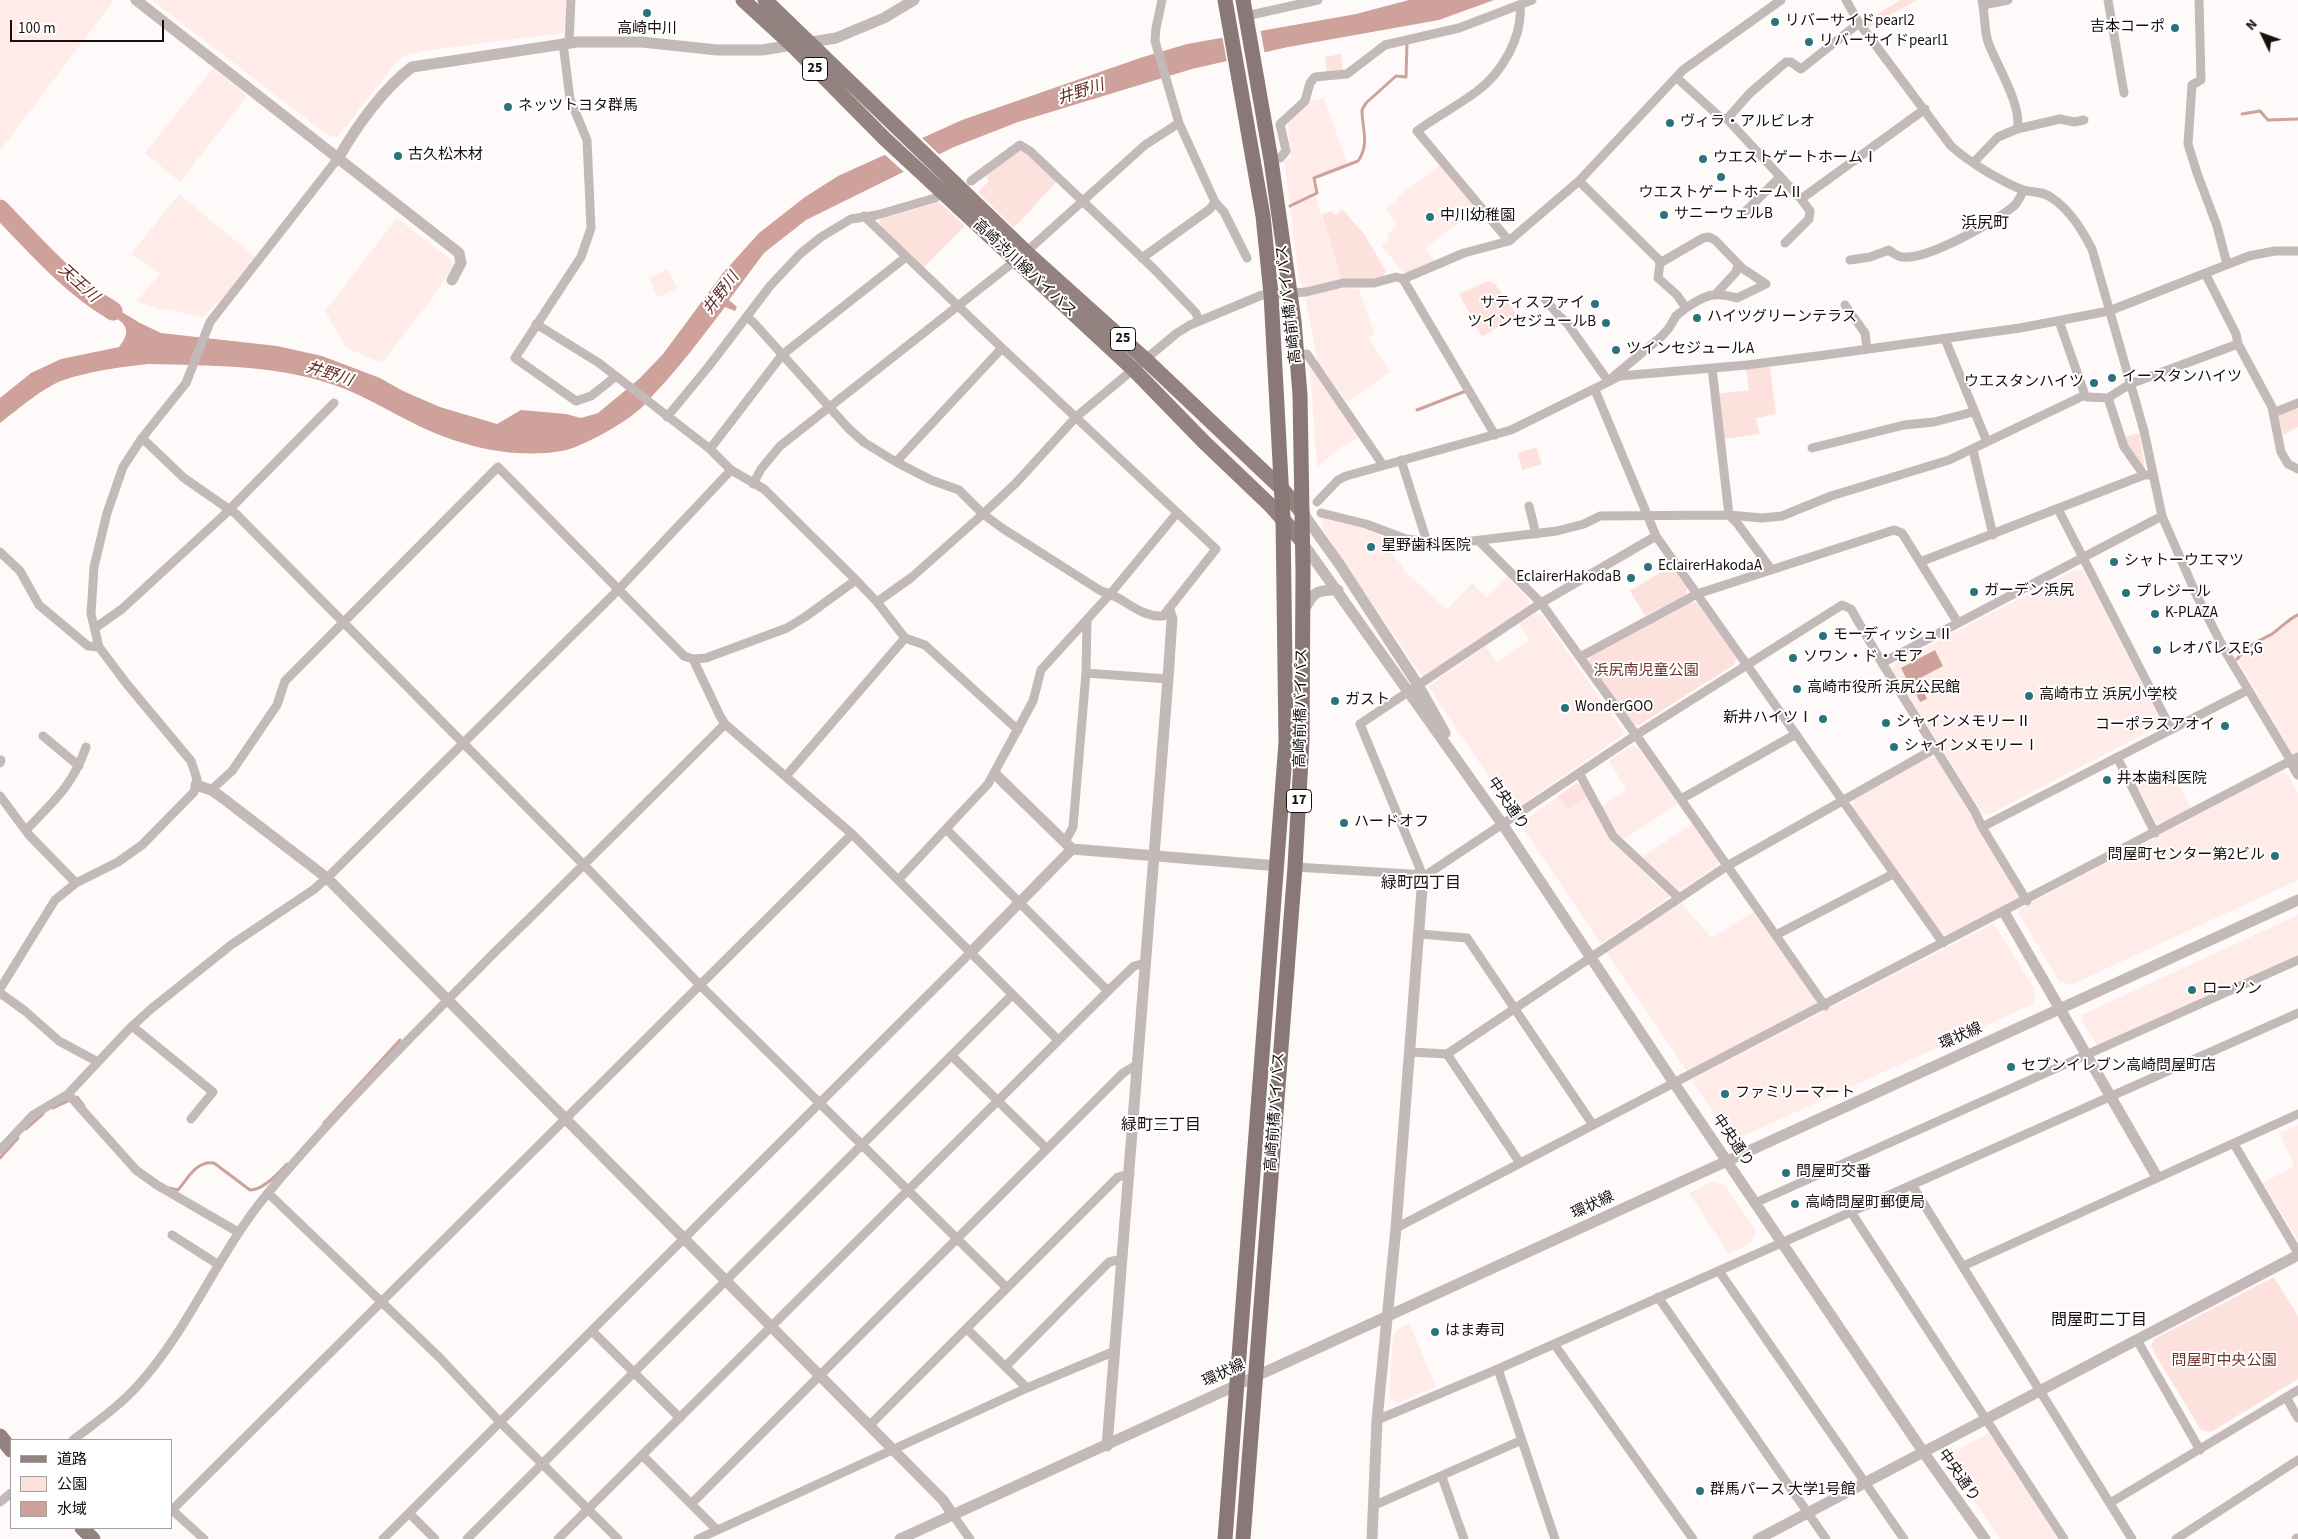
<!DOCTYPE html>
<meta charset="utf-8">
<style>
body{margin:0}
#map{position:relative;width:2298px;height:1539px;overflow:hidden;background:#fefaf9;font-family:"Source Sans 3","Noto Sans JP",sans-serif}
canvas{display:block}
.legend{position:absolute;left:10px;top:1439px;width:162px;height:90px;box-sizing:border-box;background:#fff;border:1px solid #a29f9f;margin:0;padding:6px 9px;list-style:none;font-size:15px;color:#160f0e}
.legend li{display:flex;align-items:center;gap:10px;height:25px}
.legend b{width:25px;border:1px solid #a29f9f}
.north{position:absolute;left:2238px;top:10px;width:50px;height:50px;-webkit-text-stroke:4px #fff;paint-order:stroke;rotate:312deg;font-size:14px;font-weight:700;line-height:20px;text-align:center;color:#160f0e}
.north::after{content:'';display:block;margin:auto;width:18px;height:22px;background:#160f0e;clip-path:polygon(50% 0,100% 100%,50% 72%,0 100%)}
.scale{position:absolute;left:10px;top:20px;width:154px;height:22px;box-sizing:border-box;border:2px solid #160f0e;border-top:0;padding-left:6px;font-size:15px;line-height:18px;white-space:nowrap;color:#160f0e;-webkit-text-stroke:4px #fff;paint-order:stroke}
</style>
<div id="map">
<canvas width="2298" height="1539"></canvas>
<ul class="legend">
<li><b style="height:6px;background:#938280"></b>道路</li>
<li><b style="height:14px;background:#fde1dd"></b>公園</li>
<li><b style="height:14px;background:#cea29a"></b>水域</li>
</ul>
<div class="north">N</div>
<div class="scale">100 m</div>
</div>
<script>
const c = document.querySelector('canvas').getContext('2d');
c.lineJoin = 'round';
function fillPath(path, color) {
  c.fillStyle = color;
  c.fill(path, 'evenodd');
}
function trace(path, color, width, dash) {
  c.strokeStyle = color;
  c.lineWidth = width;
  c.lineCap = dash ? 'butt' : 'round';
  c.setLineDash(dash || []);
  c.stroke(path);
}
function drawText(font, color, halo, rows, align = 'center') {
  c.font = font + ' "Source Sans 3","Noto Sans JP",sans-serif';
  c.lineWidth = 4;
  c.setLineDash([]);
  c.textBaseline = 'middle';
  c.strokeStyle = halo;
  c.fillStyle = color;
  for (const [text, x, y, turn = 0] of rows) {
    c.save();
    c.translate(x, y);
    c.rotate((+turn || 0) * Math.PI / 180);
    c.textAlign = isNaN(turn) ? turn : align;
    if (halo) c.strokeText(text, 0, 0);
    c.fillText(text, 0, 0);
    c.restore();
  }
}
fillPath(new Path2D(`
 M0,0H114L0,151Z
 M152,0H567L564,33L423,51L405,56L398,60L338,136L330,137Z
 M213,68L247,96L180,182L145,153Z
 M1324,98L1348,166L1314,178L1317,193L1315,195L1342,281L1304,289L1299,279L1284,160L1291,158L1288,125L1289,119L1309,101Z
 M1441,164L1478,209L1425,248L1436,263L1406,276L1381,245L1390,239L1387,234L1398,225L1386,209L1398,200L1396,198Z
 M179,194L255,257L230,290L202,318L163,308L162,310L136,302L160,274L131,254Z
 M397,218L453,261L454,265L433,297L382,363L347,348L325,311Z
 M668,269L677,288L658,298L649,278Z
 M1339,287L1359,289L1374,332L1369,338L1390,372L1347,402L1318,363L1305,296Z
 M1310,368L1360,437L1341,447L1317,467Z
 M1321,518H1335L1376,530L1406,572L1447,610L1472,583L1487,598L1507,577L1530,601V605L1423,678L1323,530Z
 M2083,570L2163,724L1988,815L1983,814L1891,668L1896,663L2073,571Z
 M1535,613L1541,614L1623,731V735L1521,805L1503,798L1428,686L1486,646L1497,662L1529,640L1519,624Z
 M2298,616V753L2295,754L2291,751L2238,661L2247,649L2274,634Z
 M1631,746L1638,748L1678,804L1623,840L1614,829L1602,806L1627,790L1609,761Z
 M1935,757L2021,897L1949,936L1942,934L1852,808L1854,800L1929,758Z
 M2169,766L2191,809L2161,824L2156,822L2136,784Z
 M2280,772L2287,774L2298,793V880L2071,985L2059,981L2017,910Z
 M1577,783L1584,789L1606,832L1655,884L1671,896L1601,944L1524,830L1526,819Z
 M1692,824L1720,861L1715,867L1678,892L1642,857Z
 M1680,902L1712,938L1753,912L1816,1000L1815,1004L1687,1071L1606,952Z
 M2298,915V955L2098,1046L2082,1022L2081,1015Z
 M1994,923L2036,992L2033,1004L1741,1137L1728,1133L1691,1080Z
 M2298,1125V1240L2263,1183L2294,1166L2280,1133Z
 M1712,1182L1725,1186L1756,1230L1751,1243L1729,1254L1689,1193Z
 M1409,1323L1436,1387L1397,1403L1389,1398L1393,1336L1401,1327Z
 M1989,1433L2024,1487L2058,1539H2000L1950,1465L1953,1452Z`), '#ffece9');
fillPath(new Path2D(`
 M1901,0H1917L1867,28L1864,22Z
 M1341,54L1343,73H1327L1325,57Z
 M1020,150L1028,154L1057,181L1014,228L978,192L989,181L986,175Z
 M939,202L965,226L923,268L879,224L880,219Z
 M1342,209L1364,234L1386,271L1381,279L1342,281L1322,215L1331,211L1336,215Z
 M1488,281L1495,284L1517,315L1482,337L1459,294Z
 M1770,367L1776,414L1756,418L1760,434L1723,439L1717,394L1749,390L1746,369Z
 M2298,404V427L2283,435L2278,413Z
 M2139,433L2145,468H2141L2123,437Z
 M1536,447L1542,464L1522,470L1518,453Z
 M1671,566L1687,588L1685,595L1645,616L1630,591Z
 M1691,602L1698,603L1736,658L1735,664L1639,725L1633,724L1588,661L1590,657Z
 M1577,783L1584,789L1588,796L1567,810L1558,796Z
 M2274,1277L2298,1316V1379L2211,1432L2201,1430L2151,1347L2154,1339Z`), '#fde1dd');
fillPath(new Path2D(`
 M1409,0H1494L1439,20L1288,47L1192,69L1018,122L954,147L806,220L764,253L729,300L737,307L735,311L725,307C702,337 680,367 654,394C648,401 642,408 635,413C621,425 580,448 562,451C514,459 463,447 419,426C390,412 362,394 331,384C272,364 209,366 148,364C121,367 90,371 64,380C45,386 17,410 0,423V398L31,373L61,359L119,347C143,318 101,318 92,299L102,300L140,323L161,333L277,346L322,356L380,378L403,391L440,407L497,424L521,410L566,414L581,418L598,413L639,379L663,354L723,273L759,233L805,197L838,176L962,120L1143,57L1187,44L1356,14Z
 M1935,650L1943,666L1909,684L1901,668Z
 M1921,686L1927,699L1920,702L1914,690Z`), '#cea29a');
fillPath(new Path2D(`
 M1260,28L1265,55L1227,63L1222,35Z
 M920,136L941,156L905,173L883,153Z`), '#fefaf9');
trace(new Path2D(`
 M2242,114L2260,111L2268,120L2298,119
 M1290,206L1317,193L1314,178L1358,161C1370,144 1362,129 1362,110L1366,103L1396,76L1406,77L1407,43
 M1417,410L1466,391
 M2237,659C2249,643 2256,643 2272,634C2281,628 2288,619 2298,615
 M77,1097L84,1106
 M53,1108L68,1101
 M324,1123L400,1040
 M26,1129L43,1114
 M0,1158L18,1138
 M169,1188L178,1190C188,1178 197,1160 214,1163L250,1190C263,1190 278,1174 287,1164`), '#cea29a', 3);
trace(new Path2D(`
 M0,209C35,245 69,285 113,311`), '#cea29a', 19);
trace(new Path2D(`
 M1846,0L1859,23L1951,146C1969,162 2000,181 2023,190C2033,193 2041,190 2052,198C2070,210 2082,230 2092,249L2144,431L2162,516L2196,594L2225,651L2291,761
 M2108,0L2124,93
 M2199,0L2201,80L2192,85L2188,144L2197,173L2217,226L2227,264
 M1983,5L2008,0
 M1246,16L1318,0
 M569,42L571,0
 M563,43L570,99L587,140L591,228L581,257L515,358L576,401L591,396L615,377
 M1677,78L1721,118L1727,119L1750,93L1786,62H1791L1801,69L1859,23
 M1727,119L1801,199L1925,109
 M2017,129L2060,119L2074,122L2084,120
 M1271,160L1280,158L1286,151L1280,124L1305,101L1310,83L1315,77L1347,74L1385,45L1459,28L1532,0
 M1974,162L1998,137L2017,129C2023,107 1996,64 1988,42C1984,29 1985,14 1982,0
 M971,181L1020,145L1030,151L1154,269L1196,313L1199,321
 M1215,202L1224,212L1247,258
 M1746,211L1780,177
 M1509,241L1417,131C1436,117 1457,106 1476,92C1502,73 1523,37 1520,5
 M1785,243L1809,219L1810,211L1801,199
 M1026,252L1145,145L1179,123
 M1142,258L1210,209L1215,202L1179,123L1155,41L1156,28L1162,0
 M1850,260L1870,257L1889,250C1893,253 1898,257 1903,257C1928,260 1994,222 2014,206C2018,202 2021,195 2024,190
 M1660,263L1703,238L1709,237L1715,240L1742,268L1766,284L1737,298C1714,291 1705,295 1686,308
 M2205,273L2236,334L2238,344L2272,407L2281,452L2288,464L2298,469
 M1403,279L1495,435
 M1715,295L1736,272L1738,265
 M1545,299L1559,316L1567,323L1608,381L1661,337L1669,328L1676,316L1686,308L1677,295L1658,278L1660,263L1658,259L1579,181
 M1845,305L1865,333L1867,349
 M747,317L754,323L849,429L865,443L896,462L931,480L959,490L983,514L1002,528L1101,591C1124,596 1139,618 1163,616L1216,549L1002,348L864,216
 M2059,321L2085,395
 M536,324L599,363L710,449L731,470L764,489L856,580L877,602L905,638L787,775
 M1945,339L1987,442
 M1297,354H1307L1383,465
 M1712,368L1729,515L1737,523L1771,569
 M1595,390L1656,536L1943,943
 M2108,398L2124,447L2144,475
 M2273,413L2298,403
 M667,417L709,366L770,286L800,254L821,237L851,219L877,215L935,198
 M142,438L184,478L236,514L584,865L700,985L1007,1288
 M1812,448L1904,425L1934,422L1973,412
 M710,449L782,355L906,257
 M1973,450L1993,535
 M1401,460L1427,542
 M896,462L1002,348
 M753,484L761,469L780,446L1015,261
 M1317,502L1338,480L1346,476L1511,430L1620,376L1747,365L1825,355L2020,328L2109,311L2249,256L2275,251H2298
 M1529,506L1536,534
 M2058,509L2171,729
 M1321,513L1366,524L1406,539L1447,544L1557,531L1584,524L1600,516L1729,515L1762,518L1782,516L1831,496L1949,460L2085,395L2087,397L2108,398L2130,384L2238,344
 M1479,541L1541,603L1636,735L1825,1006
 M0,552L20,571L39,605L88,646L99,647
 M1920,562L2144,475H2152
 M877,602L912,577L983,514L1016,483L1076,417L1177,333L1190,325L1262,295L1306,292L1343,283H1374L1396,277L1403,279L1464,253L1509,241L1579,181L1683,70L1781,0
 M95,628L122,609L223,516L334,403
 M905,638L925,645L1018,730
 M1580,657L1697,594L1894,530L1902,533L1958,623
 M693,659L720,716L725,724L852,834L1058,1040
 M1882,663L2162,516
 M1086,673L1168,679
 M43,736L79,766
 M2117,757L2155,833
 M0,763L1,760
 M1579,773L1613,836L1679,898
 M211,790L232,771L277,705L285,681L498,467L684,656L693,659L706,658L787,628L805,617L856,580
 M0,796L29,835L76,883
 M1681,799L1796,734
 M1982,827L2248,690
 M946,829L1108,991
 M26,830C54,801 73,785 86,747
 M1065,842L1073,827L1086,673L1087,620
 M1295,867L1426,875L1636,735L1842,605L1851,609L1882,663L1975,812L1982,827L2027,901
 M1423,876L1360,724L1541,603L1656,536
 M899,879L988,784L1033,701L1041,670L1111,593L1177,513
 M1420,934L1467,938L1593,1125
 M1776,935L1893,874
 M0,989L55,900L76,883L118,862L142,845L194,792L197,779L191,761L126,683L99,647L91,614L94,567L107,513L123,467L142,438L186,383L210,322L339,157
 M0,993L25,1011L59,1041L98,1062
 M132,1026L213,1092L191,1119
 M1410,1052L1447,1054L1727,866L1936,748
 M1447,1054L1520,1163
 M952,1056L1047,1149
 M68,1094L136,1170L157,1185L238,1232
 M2234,1144L2298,1253
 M0,1150L33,1115L68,1094L129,1029L151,1009L231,945L313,890L327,878L618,590L731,470
 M1912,1185L2132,1539
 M268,1193L440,1358L500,1422L618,1539
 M1755,1203L2298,960
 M1851,1212L2064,1539
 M1396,1228L2298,757
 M172,1235L219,1265
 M1963,1266L2298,1114
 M1719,1271L1904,1539
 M1658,1297L1826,1539
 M967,1329L1027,1388
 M592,1331L680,1418
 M2137,1340L2200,1450
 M1554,1344L1693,1539
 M1006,1366L1109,1262L1122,1259
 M1498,1369L1555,1539
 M2286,1397L2298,1418
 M1377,1420L1498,1369L2298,1013
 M869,1426L1118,1177L1130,1174
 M73,1440C96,1422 120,1406 140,1383C191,1326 219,1251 268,1193C339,1108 418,1030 496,951C573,876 649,800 725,724
 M642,1455L717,1530
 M1442,1477L1464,1539
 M0,1502L11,1493
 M692,1503L1123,1073L1138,1064
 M2110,1503L2298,1390
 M1375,1505L1522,1440
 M171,1509L204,1539
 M172,1510L852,834
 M409,1513L435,1539
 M953,1515L970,1539
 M383,1539L971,952
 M467,1539L1012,995
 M558,1539L1108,991L1134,966L1146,963
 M698,1539L1027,1388L1115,1351
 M2176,1539L2298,1460`), '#c3b9b8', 9);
trace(new Path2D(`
 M136,0L459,253L461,263L452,280
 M339,157C356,127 384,88 412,67L577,42H642L717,50H762L836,38L884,18L914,0
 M1302,512L1340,565L1418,685L1445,733
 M1302,542L1503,825L1674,1083L1924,1453L1985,1539
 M1303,612C1313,593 1315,589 1338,590
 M2291,761L2298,774
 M995,774L1072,849L1278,866
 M196,785L211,790L220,796L327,878L943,1500L953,1515
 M2004,912L2157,1177
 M971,952L1072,849
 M1107,1446L1168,679L1172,619L1169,610
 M900,1539L2298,900
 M1372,1539L1377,1420L1396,1228L1423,876
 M1758,1539L2298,1255
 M2297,1539H2298`), '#c3b9b8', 11);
trace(new Path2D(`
 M743,0L791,44L885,139L1133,369L1204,442L1270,505L1302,541
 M765,0L1026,252L1145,359L1282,489L1302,512
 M0,1436L11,1450
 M82,1528L93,1539`), '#938280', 15);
trace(new Path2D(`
 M1243,0L1271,160L1294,321L1300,395L1303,571L1302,741L1295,867L1243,1539
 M1225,1539L1286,742L1283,518L1271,294L1263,216L1225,0`), '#8a7876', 15);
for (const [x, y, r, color] of [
 [647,13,5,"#2b727d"],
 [1775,22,5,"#2b727d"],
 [2175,28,5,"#2b727d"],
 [1809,42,5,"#2b727d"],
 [508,107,5,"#2b727d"],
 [1670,123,5,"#2b727d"],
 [398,156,5,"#2b727d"],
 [1703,159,5,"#2b727d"],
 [1721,177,5,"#2b727d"],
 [1664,215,5,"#2b727d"],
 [1430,217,5,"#2b727d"],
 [1595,304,5,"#2b727d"],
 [1697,318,5,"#2b727d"],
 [1606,323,5,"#2b727d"],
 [1616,350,5,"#2b727d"],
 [2112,378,5,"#2b727d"],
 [2094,383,5,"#2b727d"],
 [1371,547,5,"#2b727d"],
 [2114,562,5,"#2b727d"],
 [1648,567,5,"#2b727d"],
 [1631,578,5,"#2b727d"],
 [1974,592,5,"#2b727d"],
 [2126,593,5,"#2b727d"],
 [2155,614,5,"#2b727d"],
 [1823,636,5,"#2b727d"],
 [2157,650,5,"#2b727d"],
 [1793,658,5,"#2b727d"],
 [1797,689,5,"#2b727d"],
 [2029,696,5,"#2b727d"],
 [1335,701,5,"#2b727d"],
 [1565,708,5,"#2b727d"],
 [1823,719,5,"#2b727d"],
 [1886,723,5,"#2b727d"],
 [2225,726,5,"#2b727d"],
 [1894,747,5,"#2b727d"],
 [2107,780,5,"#2b727d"],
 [1344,823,5,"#2b727d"],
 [2275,856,5,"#2b727d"],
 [2192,990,5,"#2b727d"],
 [2011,1067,5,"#2b727d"],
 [1725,1094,5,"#2b727d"],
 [1786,1173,5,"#2b727d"],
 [1795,1204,5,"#2b727d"],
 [1435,1332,5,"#2b727d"],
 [1700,1491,5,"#2b727d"]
]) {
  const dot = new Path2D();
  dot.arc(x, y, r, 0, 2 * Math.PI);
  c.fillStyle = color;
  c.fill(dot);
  trace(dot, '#fff', 2);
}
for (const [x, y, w] of [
 [815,69,25],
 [1123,339,25],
 [1299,801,25]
]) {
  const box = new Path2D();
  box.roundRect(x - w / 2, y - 11.5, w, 23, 4);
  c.fillStyle = '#fff';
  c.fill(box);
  trace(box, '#160f0e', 1);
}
drawText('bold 14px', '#160f0e', null, [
 ["25",815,69],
 ["25",1123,339],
 ["17",1299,801]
]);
drawText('15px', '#160f0e', '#fff', [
 ["リバーサイドpearl2",1785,22],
 ["吉本コーポ",2165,28,"right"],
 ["高崎中川",647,30,"center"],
 ["リバーサイドpearl1",1819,42],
 ["ネッツトヨタ群馬",518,107],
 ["ヴィラ・アルビレオ",1680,123],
 ["古久松木材",408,156],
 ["ウエストゲートホームⅠ",1713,159],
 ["ウエストゲートホームⅡ",1721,194,"center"],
 ["サニーウェルB",1674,215],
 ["中川幼稚園",1440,217],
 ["サティスファイ",1585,304,"right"],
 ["ハイツグリーンテラス",1707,318],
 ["ツインセジュールB",1596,323,"right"],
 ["ツインセジュールA",1626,350],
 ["イースタンハイツ",2122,378],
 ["ウエスタンハイツ",2084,383,"right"],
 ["星野歯科医院",1381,547],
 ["シャトーウエマツ",2124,562],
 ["EclairerHakodaA",1658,567],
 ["EclairerHakodaB",1621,578,"right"],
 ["ガーデン浜尻",1984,592],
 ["プレジール",2136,593],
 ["K-PLAZA",2165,614],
 ["モーディッシュⅡ",1833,636],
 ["レオパレスE,G",2167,650],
 ["ソワン・ド・モア",1803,658],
 ["高崎市役所 浜尻公民館",1807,689],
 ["高崎市立 浜尻小学校",2039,696],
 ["ガスト",1345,701],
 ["WonderGOO",1575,708],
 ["新井ハイツⅠ",1813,719,"right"],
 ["シャインメモリーⅡ",1896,723],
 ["コーポラスアオイ",2215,726,"right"],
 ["シャインメモリーⅠ",1904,747],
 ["井本歯科医院",2117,780],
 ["ハードオフ",1354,823],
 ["問屋町センター第2ビル",2265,856,"right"],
 ["ローソン",2202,990],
 ["セブンイレブン高崎問屋町店",2021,1067],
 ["ファミリーマート",1735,1094],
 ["問屋町交番",1796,1173],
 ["高崎問屋町郵便局",1805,1204],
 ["はま寿司",1445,1332],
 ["群馬パース 大学1号館",1710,1491]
], 'left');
drawText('15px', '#160f0e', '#fff', [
 ["高崎渋川線バイパス",1024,269,43],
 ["高崎前橋バイパス",1290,304,-97],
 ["高崎前橋バイパス",1302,708,-89],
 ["中央通り",1507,804,56],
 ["環状線",1961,1037,-24],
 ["高崎前橋バイパス",1276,1112,-86],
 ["中央通り",1732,1141,56],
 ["環状線",1593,1206,-25],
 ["環状線",1224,1374,-25],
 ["中央通り",1958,1476,55]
]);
drawText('15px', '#6f352d', '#fff', [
 ["浜尻南児童公園",1646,672],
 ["問屋町中央公園",2224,1362]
]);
drawText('italic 16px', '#642b24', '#fff', [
 ["井野川",1081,93,-18],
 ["天王川",78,284,42],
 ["井野川",722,294,-53],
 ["井野川",329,375,18]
]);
drawText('16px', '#160f0e', '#fff', [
 ["浜尻町",1985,224],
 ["緑町四丁目",1421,884],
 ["緑町三丁目",1161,1126],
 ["問屋町二丁目",2099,1321]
]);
</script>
